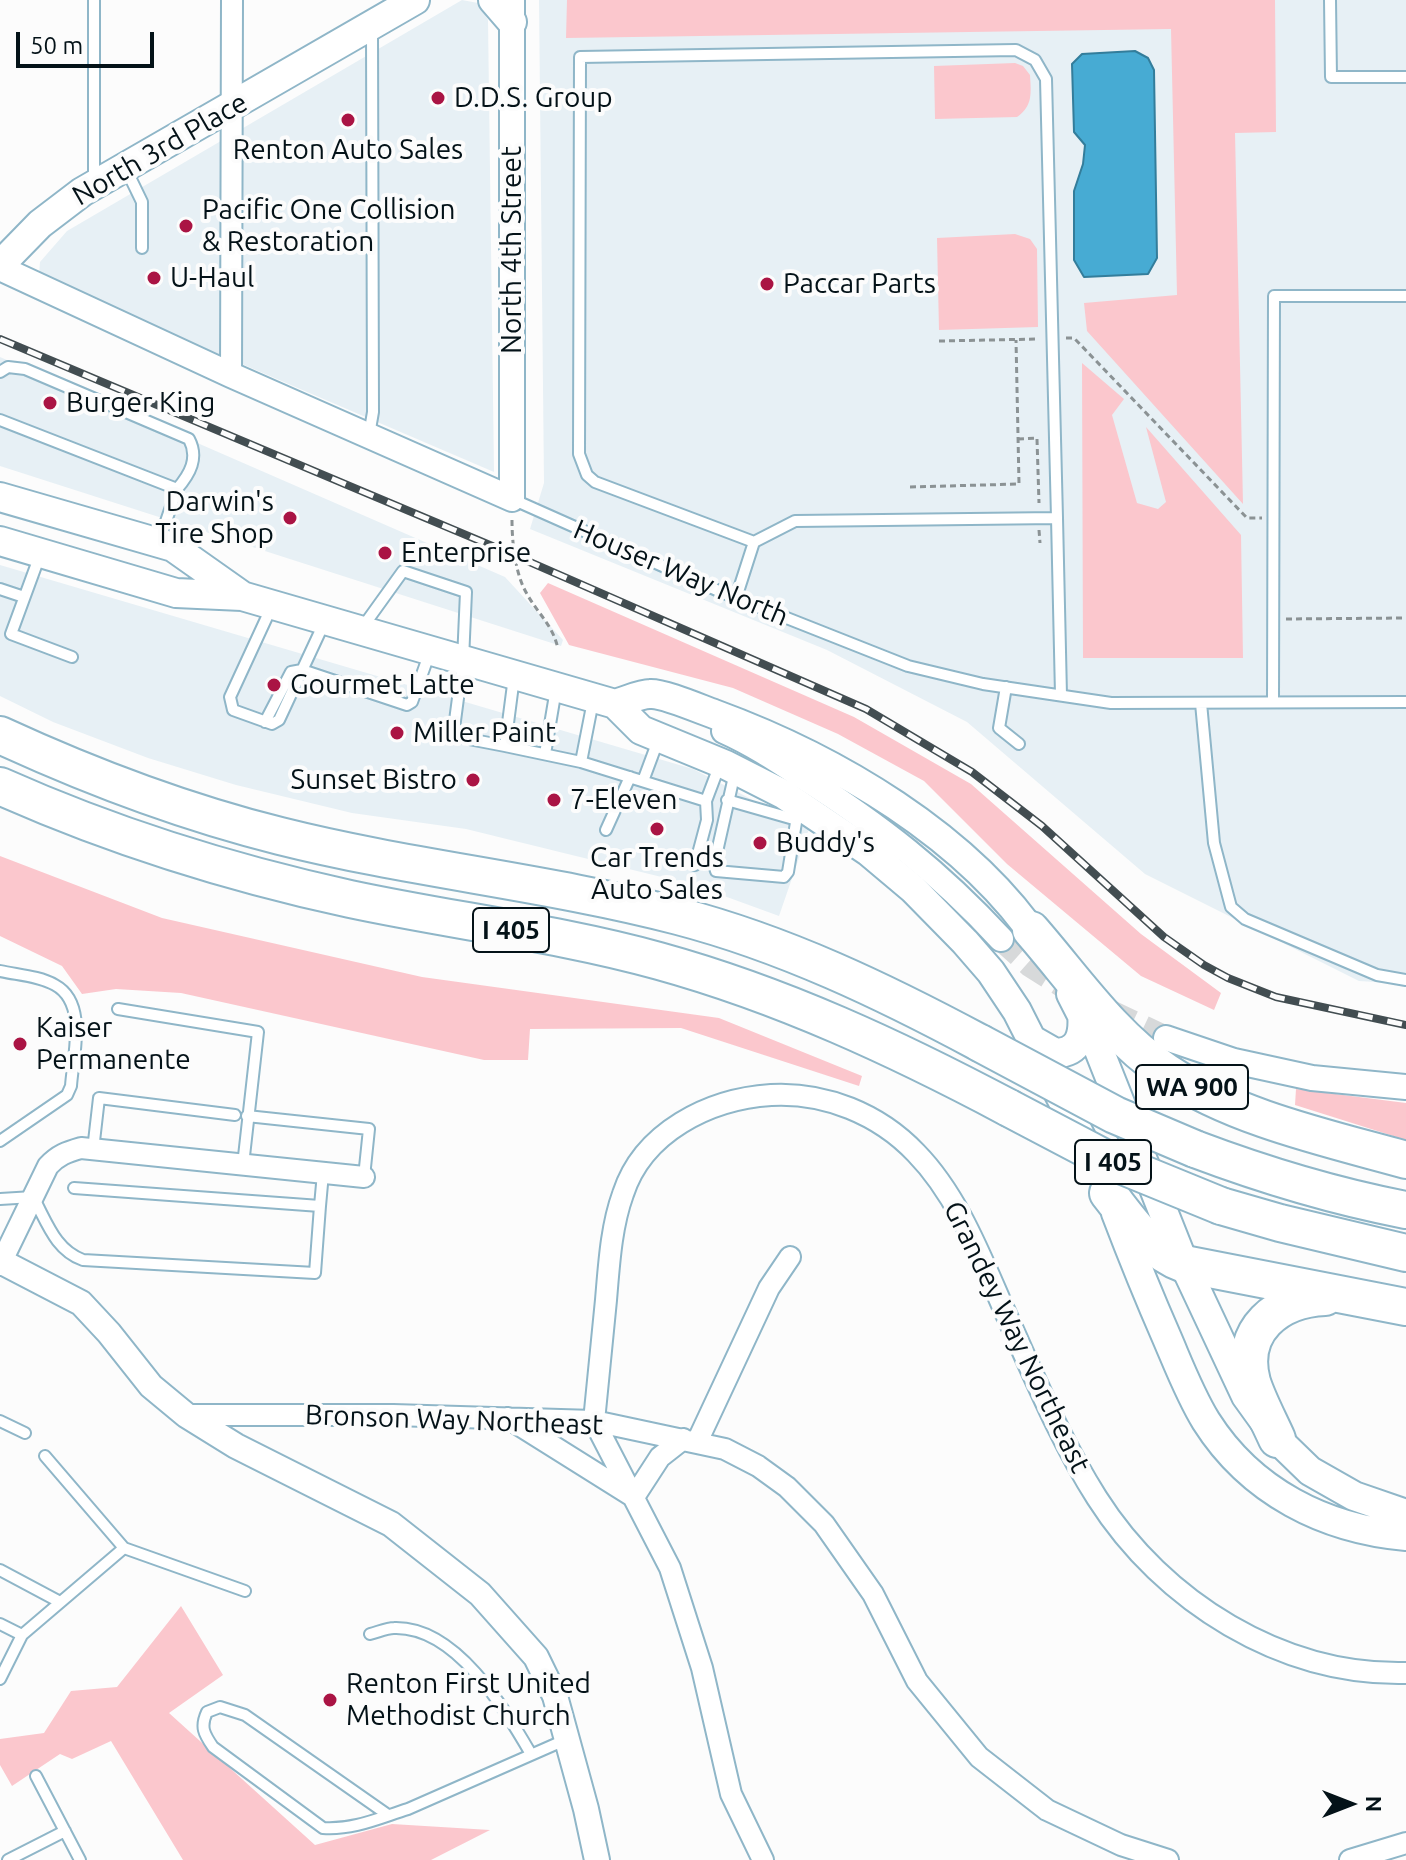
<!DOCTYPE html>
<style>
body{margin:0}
#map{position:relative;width:1406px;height:1860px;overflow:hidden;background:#fcfcfc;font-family:Ubuntu,sans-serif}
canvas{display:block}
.north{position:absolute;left:1310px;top:1764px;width:80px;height:80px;-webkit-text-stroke:6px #fcfcfc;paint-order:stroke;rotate:90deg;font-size:22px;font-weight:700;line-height:32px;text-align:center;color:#041218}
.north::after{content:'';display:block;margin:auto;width:28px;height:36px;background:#041218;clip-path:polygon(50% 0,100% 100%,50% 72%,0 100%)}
.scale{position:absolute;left:16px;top:32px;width:138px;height:36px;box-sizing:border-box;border:4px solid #041218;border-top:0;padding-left:10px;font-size:24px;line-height:28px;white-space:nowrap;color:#041218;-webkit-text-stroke:6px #fcfcfc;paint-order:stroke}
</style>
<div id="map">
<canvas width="1406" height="1860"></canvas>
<div class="north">N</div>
<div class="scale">50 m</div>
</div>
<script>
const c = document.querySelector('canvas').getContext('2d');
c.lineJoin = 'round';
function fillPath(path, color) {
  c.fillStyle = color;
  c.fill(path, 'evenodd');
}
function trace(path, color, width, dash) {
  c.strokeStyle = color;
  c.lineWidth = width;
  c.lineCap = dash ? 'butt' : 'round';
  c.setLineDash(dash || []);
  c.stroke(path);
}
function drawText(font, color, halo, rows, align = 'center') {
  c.font = font + ' Ubuntu,sans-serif';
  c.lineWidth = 8;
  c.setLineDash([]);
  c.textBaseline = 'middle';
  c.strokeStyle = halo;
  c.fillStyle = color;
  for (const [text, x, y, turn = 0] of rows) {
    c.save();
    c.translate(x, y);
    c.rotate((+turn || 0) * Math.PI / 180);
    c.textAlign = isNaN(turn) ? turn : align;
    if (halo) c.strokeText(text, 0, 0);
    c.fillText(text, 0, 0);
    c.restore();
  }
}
fillPath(new Path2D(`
 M462,0L478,3L488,20L494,472L48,281L39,274L40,262L67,231Z
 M539,0H1406V984L1359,981L1145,874L967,722L827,650L530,529L544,483Z
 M0,357L505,577L563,640L561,646L0,466Z
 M0,565L693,769L809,829L779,916L694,885L466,829L352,813L236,785L148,758L53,722L0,696Z`), '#e7f0f5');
fillPath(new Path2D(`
 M567,0H1275L1276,132L1235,133L1243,504L1087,331L1084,303L1177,295L1171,29L566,38Z
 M1015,63L1023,66L1030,75C1031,93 1033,106 1017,117L935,119L934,66Z
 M1015,234L1030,239L1037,249L1038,327L939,330L937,238Z
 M1082,363L1124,399L1112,415L1137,503L1158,509L1166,502L1146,427L1241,535L1243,658H1083Z
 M548,583L854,717L971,784L1141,934L1221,993L1214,1010L1141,976L1007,864L924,781L838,734L733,688L569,645L540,593Z
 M0,856L162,918L422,977L719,1018L862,1076L859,1086L681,1028L530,1029L528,1060H484L181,993L116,989L82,994L62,966L0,936Z
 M1296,1089L1406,1103V1140L1295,1105Z
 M181,1606L223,1675L169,1713L315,1845L392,1824L490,1830L431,1860H183L111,1741L72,1759L60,1754L12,1786L0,1765V1739L44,1733L71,1691L117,1687Z`), '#fbc7cd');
const water = new Path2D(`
 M1135,51L1148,58L1154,70L1157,258L1148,274L1084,277L1074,260V191L1083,164L1085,145L1074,132L1072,64L1082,54Z`);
fillPath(water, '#47abd3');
trace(water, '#337d9b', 2);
trace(new Path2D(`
 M1001,939L1030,965L1071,991
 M1111,1012L1166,1038`), '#d7d9da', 24, [24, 12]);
const service = new Path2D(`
 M1330,0L1331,77H1406
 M126,169L142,202V248
 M94,182V0
 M0,372L8,367L25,369L189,439C199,458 190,474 177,489
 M0,420L177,489L159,542
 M369,435L373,412L372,30
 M512,499L721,592L908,666L983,684L1111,703L1406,702
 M754,542L595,482L587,475L579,454L580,57L1016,50L1035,60L1046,79L1057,518
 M40,555L11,634L72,657
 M0,589L24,597
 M736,598L754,542L795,521L1057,518L1061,695
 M272,606L230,697L233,710L272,724L279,720L325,621
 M362,628L403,571L466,592L463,660L453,736L505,746
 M514,677L505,746L581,762L706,801
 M1006,687L999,728L1019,744
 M1273,702L1274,296H1406
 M1201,703L1214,843L1231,907L1245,919L1377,975L1406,980
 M265,722L291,672L302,670L407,705L412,702L430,652
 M545,754L556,689
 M581,762L593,701
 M735,772L714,865L716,871L784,877L788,872L798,810
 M643,781L659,738
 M727,800L797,820
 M606,830L630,777
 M695,865L707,820L706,801L720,764
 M0,971C18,975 39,976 55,985C88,1003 73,1055 71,1086L67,1095L0,1141
 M118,1009L258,1032L243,1165
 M247,1116L369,1129L364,1177
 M93,1150L99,1098L235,1115
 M74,1188L320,1206L323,1173
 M0,1199L33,1197C47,1222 55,1250 83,1260L315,1273L320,1206
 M0,1421L25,1433
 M45,1456L124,1548L245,1591
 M0,1570L60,1602
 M0,1624L22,1635
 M370,1634C378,1632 387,1628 394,1628C456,1626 504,1708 531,1754
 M0,1679L22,1635L124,1548
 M36,1776L80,1860
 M388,1815L245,1715L220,1707L207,1712C200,1727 204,1734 213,1747L323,1828C354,1830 379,1818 408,1809L565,1740
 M8,1860L65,1831`);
const minor = new Path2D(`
 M231,375L232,0
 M0,1265L48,1166C58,1155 67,1152 81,1148L364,1177
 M186,1415H393L594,1421L725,1449L758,1466L787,1487L824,1524L873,1594L917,1681L979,1757L1047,1810L1121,1845L1168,1860
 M508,1418L634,1497L660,1457L683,1439
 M594,1421C598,1381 602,1340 606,1300C609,1265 611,1227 623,1194C643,1132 709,1099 771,1095C825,1092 879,1114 916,1153C961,1199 984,1266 1010,1323C1037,1383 1062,1443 1097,1498C1163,1602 1282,1676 1406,1673
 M594,1421L670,1568L702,1668L731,1794L763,1860
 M697,1442L769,1288L790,1257
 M1350,1860L1406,1843`);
const tertiary = new Path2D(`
 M0,268L231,375L512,499V0
 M724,731C753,744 777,760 803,777C880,826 939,872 1001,939
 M1166,1038L1234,1061L1312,1078L1406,1087
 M0,1261L81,1303L109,1333L151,1386L186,1415L236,1446L391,1524L480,1594L536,1657L555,1696L586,1809L597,1860`);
const secondary = new Path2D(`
 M493,0L512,22
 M0,265L40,224L82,192L415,0
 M0,497L173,547L241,595
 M0,541L176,593L242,596L615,704L641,730L726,765L783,794L869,852L913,889L965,942L991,972L1017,1011L1089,1153
 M615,704C626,701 640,694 650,694C663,693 700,709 714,714C834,758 969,836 1041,945
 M1071,994L1097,1045L1184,1264L1246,1396L1277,1439L1310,1471L1354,1496L1406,1514
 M1034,1041L1055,1053C1080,1053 1084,1034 1082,1013
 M1116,1213C1132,1255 1149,1297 1167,1338C1179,1366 1190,1395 1206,1421C1251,1492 1325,1529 1406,1536`);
const motorway = new Path2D(`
 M0,735C89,776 184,812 280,836C411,869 547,882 678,916C785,944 883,991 980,1043
 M0,786C112,836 231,873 350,899C453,921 558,933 659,961C782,995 896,1048 1009,1108
 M1031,930C1073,978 1112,1036 1166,1072C1235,1118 1327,1138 1406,1160
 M1195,1149C1264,1175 1333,1196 1406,1210
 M1108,1193C1131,1222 1149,1251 1184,1264L1406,1307
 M1221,1206L1280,1223L1406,1253
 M1277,1439C1269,1421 1258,1401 1252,1382C1238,1330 1278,1299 1325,1297`);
trace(service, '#8fb6c8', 14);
trace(minor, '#8fb6c8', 24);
trace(tertiary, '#8fb6c8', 28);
trace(secondary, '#8fb6c8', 32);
trace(motorway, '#8fb6c8', 40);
trace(new Path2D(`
 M1066,338H1074L1247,518H1262
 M939,341L1039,339
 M1018,439L1038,438
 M1037,439L1039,503
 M910,487L1019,484L1016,340
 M512,520C512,542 515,574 527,594C538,614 553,625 558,649
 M1039,530L1040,543
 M1286,619L1406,618`), '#8b9294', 3, [6, 4]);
trace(service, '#fff', 10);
trace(minor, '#fff', 20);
trace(tertiary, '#fff', 24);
trace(secondary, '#fff', 28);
trace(motorway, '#fff', 36);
const rail = new Path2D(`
 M0,339L516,556L866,709L972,772L1042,826L1164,937L1204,965L1228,978L1276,997L1406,1025`);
trace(rail, '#424d51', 8);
trace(rail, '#fcfcfc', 5, [15]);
const motorwayBridge = new Path2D(`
 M980,1043L1115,1115L1195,1149
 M1009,1108L1106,1159L1221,1206`);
trace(motorwayBridge, '#8fb6c8', 40, []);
trace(motorwayBridge, '#fff', 36);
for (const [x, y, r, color] of [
 [438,98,8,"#aa1444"],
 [348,120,8,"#aa1444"],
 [186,226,8,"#aa1444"],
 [154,278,8,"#aa1444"],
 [767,284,8,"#aa1444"],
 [50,403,8,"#aa1444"],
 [290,518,8,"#aa1444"],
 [385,553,8,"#aa1444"],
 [274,685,8,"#aa1444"],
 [397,733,8,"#aa1444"],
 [473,780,8,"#aa1444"],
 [554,800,8,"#aa1444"],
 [657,829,8,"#aa1444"],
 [760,843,8,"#aa1444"],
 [20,1044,8,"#aa1444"],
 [330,1700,8,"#aa1444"]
]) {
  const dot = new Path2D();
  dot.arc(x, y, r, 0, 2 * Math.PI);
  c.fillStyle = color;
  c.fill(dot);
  trace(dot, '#fcfcfc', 3);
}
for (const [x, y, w] of [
 [511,930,76],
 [1192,1087,112],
 [1113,1162,76]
]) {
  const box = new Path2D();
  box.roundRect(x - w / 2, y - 22, w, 44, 6);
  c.fillStyle = '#fcfcfc';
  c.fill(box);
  trace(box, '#041218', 2);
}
drawText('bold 26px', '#041218', null, [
 ["I 405",511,930],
 ["WA 900",1192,1087],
 ["I 405",1113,1162]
]);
drawText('28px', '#041218', '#fcfcfc', [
 ["D.D.S. Group",454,98],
 ["Renton Auto Sales",348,150,"center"],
 ["Pacific One Collision",202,210],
 ["& Restoration",202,242],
 ["U-Haul",170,278],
 ["Paccar Parts",783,284],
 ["Burger King",66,403],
 ["Darwin's",274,502,"right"],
 ["Tire Shop",274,534,"right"],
 ["Enterprise",401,553],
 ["Gourmet Latte",290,685],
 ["Miller Paint",413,733],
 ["Sunset Bistro",457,780,"right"],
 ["7-Eleven",570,800],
 ["Buddy's",776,843],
 ["Car Trends",657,858,"center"],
 ["Auto Sales",657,890,"center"],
 ["Kaiser",36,1028],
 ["Permanente",36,1060],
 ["Renton First United",346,1684],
 ["Methodist Church",346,1716]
], 'left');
drawText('28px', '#041218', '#fcfcfc', [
 ["North 3rd Place",160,149,-30],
 ["North 4th Street",512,250,-90],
 ["Houser Way North",681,573,23],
 ["Grandey Way Northeast",1017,1337,64],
 ["Bronson Way Northeast",454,1420,2]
]);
</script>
